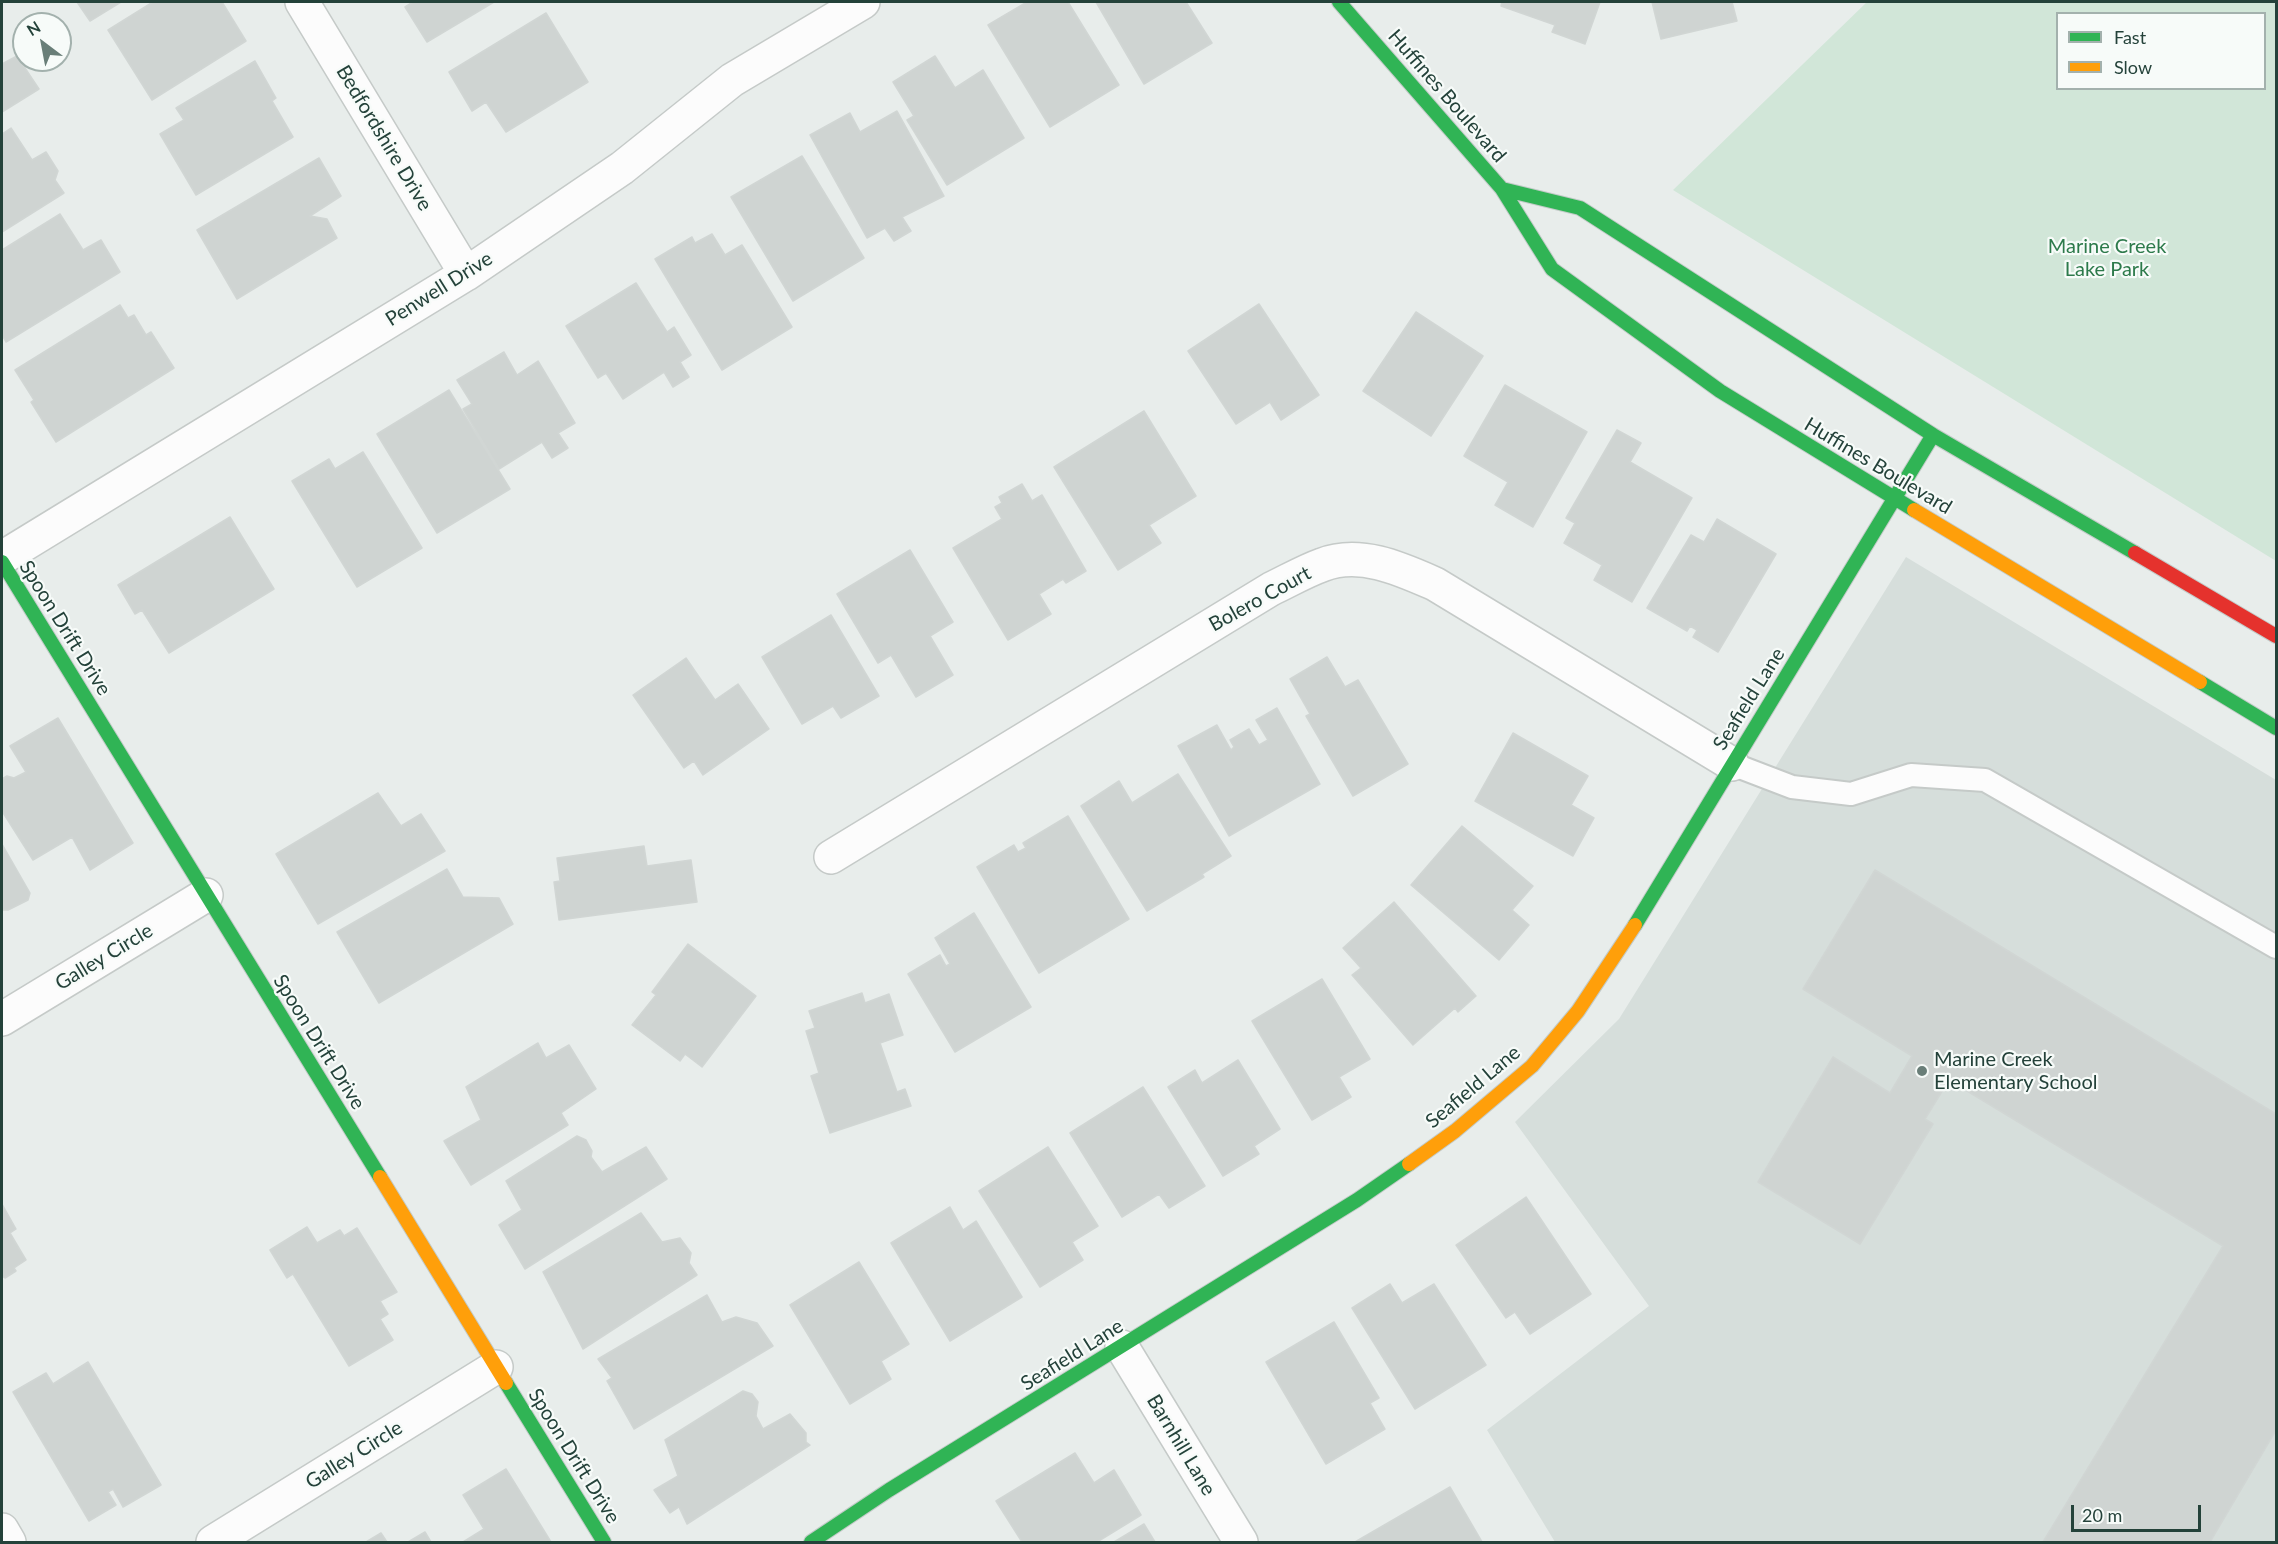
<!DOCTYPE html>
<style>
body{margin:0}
#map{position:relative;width:2278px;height:1544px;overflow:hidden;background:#e8edeb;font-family:Lato,sans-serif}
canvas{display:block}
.frame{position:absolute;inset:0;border:3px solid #24423a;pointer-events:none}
.legend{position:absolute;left:2056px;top:12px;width:210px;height:78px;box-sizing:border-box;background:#f7fbf9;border:2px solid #a3b1ad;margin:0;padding:8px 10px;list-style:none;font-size:18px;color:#24423a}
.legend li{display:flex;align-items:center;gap:12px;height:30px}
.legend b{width:30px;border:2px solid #a3b1ad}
.north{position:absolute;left:12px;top:12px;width:60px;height:60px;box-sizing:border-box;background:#f7fbf9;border:2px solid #a3b1ad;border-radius:50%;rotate:328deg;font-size:16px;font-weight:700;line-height:24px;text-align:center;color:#24423a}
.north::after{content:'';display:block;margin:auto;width:21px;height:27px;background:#697e78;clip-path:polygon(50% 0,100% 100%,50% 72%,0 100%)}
.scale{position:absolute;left:2071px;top:1505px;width:130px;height:27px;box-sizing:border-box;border:3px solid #24423a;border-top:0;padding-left:8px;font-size:18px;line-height:21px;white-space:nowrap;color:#24423a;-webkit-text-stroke:4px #f7fbf9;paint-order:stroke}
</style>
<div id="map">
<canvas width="2278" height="1544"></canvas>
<div class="frame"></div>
<ul class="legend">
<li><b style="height:8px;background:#30b455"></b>Fast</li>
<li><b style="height:8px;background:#ff9f0a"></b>Slow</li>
</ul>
<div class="north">N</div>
<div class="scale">20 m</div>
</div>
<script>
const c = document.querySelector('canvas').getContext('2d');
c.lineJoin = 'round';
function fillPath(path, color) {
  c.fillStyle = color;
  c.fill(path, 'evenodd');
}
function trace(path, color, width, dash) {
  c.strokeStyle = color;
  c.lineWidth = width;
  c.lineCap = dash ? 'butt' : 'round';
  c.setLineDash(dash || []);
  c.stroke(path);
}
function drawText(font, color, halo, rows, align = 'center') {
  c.font = font + ' Lato,sans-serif';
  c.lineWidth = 4.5;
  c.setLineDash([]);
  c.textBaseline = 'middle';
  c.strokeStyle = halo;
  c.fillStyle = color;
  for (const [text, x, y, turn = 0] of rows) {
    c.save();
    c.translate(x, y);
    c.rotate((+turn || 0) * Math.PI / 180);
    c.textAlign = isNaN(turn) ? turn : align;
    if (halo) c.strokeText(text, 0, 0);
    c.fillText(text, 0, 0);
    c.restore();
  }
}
fillPath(new Path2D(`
 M1906,557L2276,780V1542H1555L1487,1430L1649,1306L1515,1122L1619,1019Z`), '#d6dedb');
fillPath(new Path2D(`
 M1867,2H2276V561L1673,190ZM2058,14H2264V88H2058Z`), '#d1e6d8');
const building = new Path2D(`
 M77,2H121L90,21Z
 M153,2H222L246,41L152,100L108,30Z
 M413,2H494L427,42L405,7Z
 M1027,2H1068L1119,85L1050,127L988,25Z
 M1096,2H1186L1212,43L1144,84Z
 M1502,2H1600L1585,44L1552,32L1555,25L1501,6Z
 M1652,2H1732L1737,21L1661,39Z
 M546,13L588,82L506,132L486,102L472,111L449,72Z
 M17,56L39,89L2,112V64Z
 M935,56L955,88L983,70L1024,138L947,185L907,120L914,116L893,82Z
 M255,61L276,98L272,101L293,137L196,195L160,134L184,120L176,108Z
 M897,111L944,196L902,217L911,231L894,241L885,228L867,238L810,135L850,113L860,132Z
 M11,128L32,160L46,152L58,171L55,180L64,193L2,232V134Z
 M802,156L864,258L793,301L731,197Z
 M319,158L341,196L310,216L327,219L337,238L237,299L197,230Z
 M60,214L83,250L101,240L120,272L6,342L2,335V250Z
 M712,234L725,255L742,245L792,327L722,370L655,259L692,237L695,243Z
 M636,283L667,332L674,327L691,355L680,362L689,377L673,387L664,372L623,399L606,373L598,378L566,326Z
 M1259,304L1319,395L1281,420L1270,402L1236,424L1188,351Z
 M120,305L128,318L134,315L146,335L151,332L174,368L56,442L31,402L34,400L15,370Z
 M1416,312L1483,356L1431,436L1363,391Z
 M504,352L517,375L538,361L575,423L558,433L568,448L552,458L542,442L499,469L463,409L472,404L457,380Z
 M1505,385L1587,432L1533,527L1495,505L1508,482L1464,456Z
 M449,390L510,489L437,533L377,434Z
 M1144,411L1196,496L1149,525L1161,543L1118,570L1054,467Z
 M1617,430L1641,443L1630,462L1692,498L1632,602L1594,580L1602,565L1564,543L1575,523L1566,518Z
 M363,452L422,548L357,587L292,481L329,459L335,469Z
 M1022,484L1032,501L1042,495L1086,571L1066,583L1063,579L1039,594L1051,614L1008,640L953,548L1002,519L995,507L1002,503L999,497Z
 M230,517L274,589L169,653L142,610L135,614L118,585Z
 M1717,519L1776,554L1718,652L1693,637L1697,630L1690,626L1687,631L1647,608L1691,535L1704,542Z
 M910,550L953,622L930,636L953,675L916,697L891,655L878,663L837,594Z
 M831,615L879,696L841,718L833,706L802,724L762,657Z
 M1327,657L1345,687L1358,680L1408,764L1353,796L1306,716L1310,714L1290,679Z
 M686,658L715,700L738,684L769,729L703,775L694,761L684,768L633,695Z
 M1277,708L1320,784L1229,836L1178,746L1217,725L1231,750L1234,747L1230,740L1249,729L1259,745L1268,740L1256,720Z
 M58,718L133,843L90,870L72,837L33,860L2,811V779L7,776L14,778L26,772L10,746Z
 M1513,733L1588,776L1571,805L1594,818L1573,856L1475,801Z
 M1178,774L1231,856L1202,874L1204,877L1147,911L1081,806L1119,781L1132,803Z
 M378,793L401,826L421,814L445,851L318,924L276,854Z
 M1068,816L1129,919L1039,973L977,867L1014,845L1018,852L1026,848L1023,843Z
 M1462,826L1533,886L1512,910L1529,925L1499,960L1411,885Z
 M2,844L30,893L28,900L8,910H2Z
 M644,846L647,866L691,860L697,902L559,920L554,882L560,881L557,858Z
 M447,869L463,897L499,898L513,924L379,1003L337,932Z
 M1875,870L2276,1114V1430L2210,1542H2043L2223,1246L1949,1080L1925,1119L1933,1124L1860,1244L1758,1182L1833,1057L1890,1093L1912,1056L1803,989Z
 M1394,902L1476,996L1458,1012L1455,1008L1413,1045L1352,975L1361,968L1343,948Z
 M974,913L1031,1007L955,1052L908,974L940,955L946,966L950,964L935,938Z
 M688,944L756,996L702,1067L685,1054L680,1061L632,1025L656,995L652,992Z
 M1322,979L1370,1059L1339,1077L1351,1097L1312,1120L1252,1021Z
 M862,993L865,1003L889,994L903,1035L880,1043L897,1092L905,1089L911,1106L830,1133L811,1076L819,1073L806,1031L815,1028L809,1011Z
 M538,1043L546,1058L569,1045L596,1089L561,1113L568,1125L471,1185L444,1141L481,1120L466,1087Z
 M1238,1060L1280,1129L1254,1146L1259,1154L1223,1176L1168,1087L1195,1070L1202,1083Z
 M1143,1087L1205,1186L1169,1208L1159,1194L1122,1217L1070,1133Z
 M577,1136L586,1140L592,1151L591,1157L602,1172L646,1147L667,1179L525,1269L499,1225L522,1210L506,1181Z
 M1048,1147L1098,1226L1072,1242L1083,1260L1040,1287L979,1191Z
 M1526,1197L1591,1294L1530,1334L1515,1312L1506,1318L1456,1245Z
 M2,1204L16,1229L10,1233L26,1260L14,1268L16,1271L5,1278L2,1276Z
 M950,1207L963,1230L976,1221L1022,1297L950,1341L891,1243Z
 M641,1213L662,1242L680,1238L691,1253L689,1263L697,1275L583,1349L543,1272Z
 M307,1227L317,1243L340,1230L344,1236L357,1228L397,1292L380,1301L388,1314L380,1319L393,1340L349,1366L293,1274L287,1278L270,1250Z
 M859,1262L909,1344L881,1361L891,1379L850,1404L790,1305Z
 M1390,1284L1402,1303L1434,1284L1486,1365L1415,1409L1352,1308Z
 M707,1295L722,1322L736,1317L757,1323L773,1346L634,1429L607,1381L612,1378L598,1359Z
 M1334,1322L1379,1398L1370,1403L1385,1429L1326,1464L1266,1362Z
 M88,1362L161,1485L123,1507L113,1489L108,1492L116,1505L89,1521L13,1392L46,1373L53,1384Z
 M743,1391L752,1394L758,1402L756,1416L763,1429L790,1414L806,1433V1442L810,1445L687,1524L679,1507L670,1513L654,1490L678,1476L665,1440Z
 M1075,1453L1094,1483L1114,1470L1141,1515L1097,1542H1022L996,1501Z
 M506,1469L551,1542H463L484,1529L463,1495Z
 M1450,1487L1482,1542H1355Z
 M1144,1524L1155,1542H1114Z
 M425,1532L431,1542H408Z
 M381,1533L387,1542H366Z`);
fillPath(building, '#cfd4d2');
trace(building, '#d1d6d4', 1.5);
const lane = new Path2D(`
 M1732,764L1792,787L1851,794L1911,775L1985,780L2276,947`);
const street = new Path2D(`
 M302,2L466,274
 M2,558L466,274L622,168L732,80L863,2
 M831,857L1271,589C1288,581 1305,571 1322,565C1360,550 1401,569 1435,584L1732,764
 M2,1019L206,895
 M1122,1347L1241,1542
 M2,1530L9,1542
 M213,1542L496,1367`);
const fast = new Path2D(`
 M1339,2L1502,189L1552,269L1720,391L1914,510
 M1502,189L1580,208L1933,435L2135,553
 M2,562L380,1177
 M2200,682L2276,728
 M1635,925L1933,435
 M506,1383L604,1542
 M811,1542L889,1490L1357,1200L1409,1164`);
const slow = new Path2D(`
 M1914,510L2200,682
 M1409,1164L1455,1131L1532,1066L1578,1011L1635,925
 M380,1177L506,1383`);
const jam = new Path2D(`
 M2135,553L2276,636`);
trace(lane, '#c5cac8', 26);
trace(street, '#c5cac8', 36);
trace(fast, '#c3cbc8', 16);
trace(slow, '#c3cbc8', 16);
trace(jam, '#c3cbc8', 16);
trace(lane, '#fcfcfc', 22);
trace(street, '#fcfcfc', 33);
trace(fast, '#30b455', 14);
trace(slow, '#ff9f0a', 14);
trace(jam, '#e5322d', 14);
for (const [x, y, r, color] of [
 [1922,1071,6,"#697e78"]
]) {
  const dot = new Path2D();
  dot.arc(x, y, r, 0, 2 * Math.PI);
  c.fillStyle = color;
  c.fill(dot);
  trace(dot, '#f7fbf9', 2);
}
drawText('20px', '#24423a', '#f7fbf9', [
 ["Huffines Boulevard",1447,96,49],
 ["Bedfordshire Drive",384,138,59],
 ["Penwell Drive",439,289,-32],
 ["Huffines Boulevard",1878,466,31],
 ["Bolero Court",1260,599,-29],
 ["Spoon Drift Drive",65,628,58],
 ["Seafield Lane",1749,699,-58],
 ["Galley Circle",104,957,-31],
 ["Spoon Drift Drive",319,1042,58],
 ["Seafield Lane",1473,1087,-40],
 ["Seafield Lane",1072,1355,-32],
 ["Barnhill Lane",1181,1445,59],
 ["Galley Circle",354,1455,-32],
 ["Spoon Drift Drive",574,1456,58]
]);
drawText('20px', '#2d7a4b', '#f7fbf9', [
 ["Marine Creek",2107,247],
 ["Lake Park",2107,270]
]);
drawText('20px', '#24423a', '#f7fbf9', [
 ["Marine Creek",1934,1060],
 ["Elementary School",1934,1083]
], 'left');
</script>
